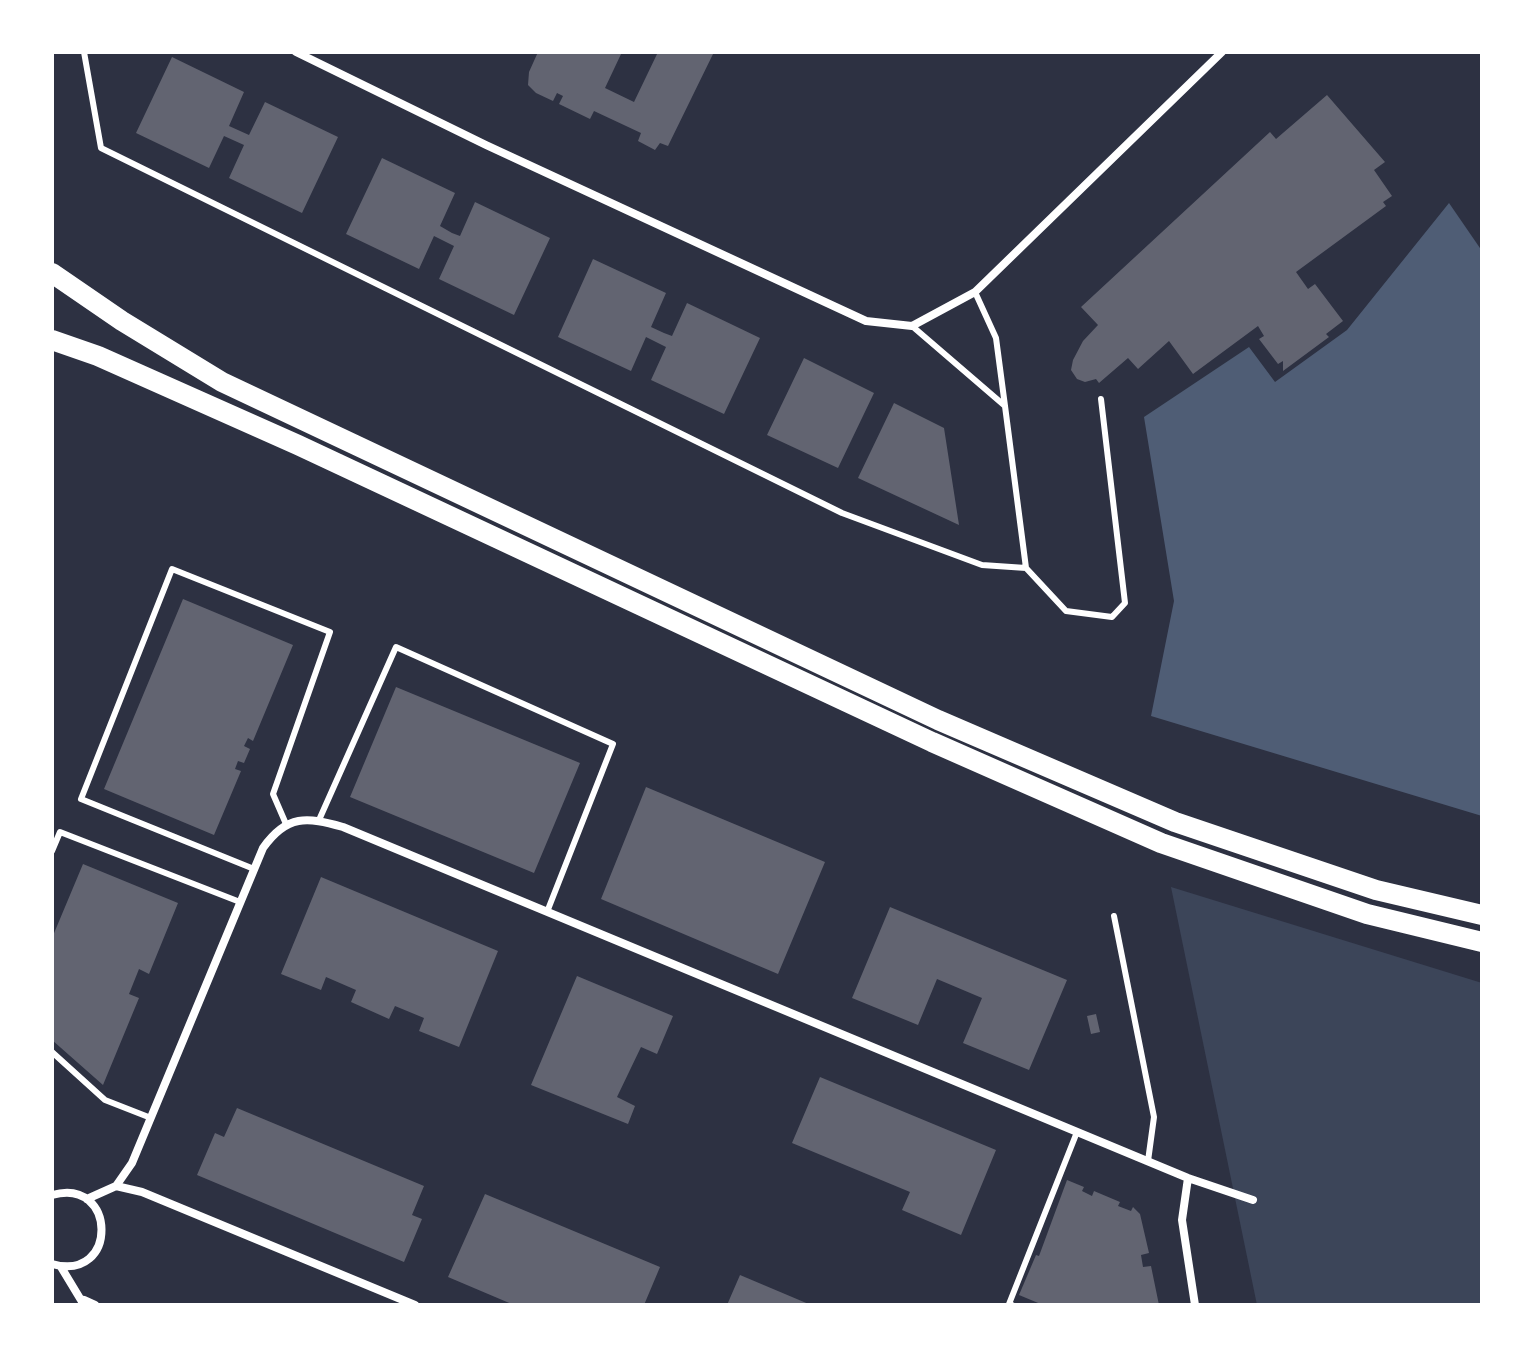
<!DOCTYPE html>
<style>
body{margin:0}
#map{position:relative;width:1534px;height:1357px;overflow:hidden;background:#2d3142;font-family:Commissioner,sans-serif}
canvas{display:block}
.frame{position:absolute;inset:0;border:54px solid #fff;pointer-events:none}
</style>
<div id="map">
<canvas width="1534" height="1357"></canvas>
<div class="frame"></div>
</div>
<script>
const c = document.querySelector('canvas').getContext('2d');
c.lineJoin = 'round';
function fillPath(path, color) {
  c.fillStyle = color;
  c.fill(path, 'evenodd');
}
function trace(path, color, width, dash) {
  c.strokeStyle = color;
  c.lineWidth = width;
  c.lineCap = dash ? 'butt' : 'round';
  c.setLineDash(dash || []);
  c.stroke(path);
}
fillPath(new Path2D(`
 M1171,887L1482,983V1305H1257Z`), '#3c4559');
fillPath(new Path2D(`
 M1449,203L1482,251V816L1151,716L1174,601L1144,417L1249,347L1275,382L1347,330Z`), '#4f5d75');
fillPath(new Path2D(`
 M538,52H622L605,88L634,102L658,52H714L668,146L660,143L655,150L638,141L641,133L594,111L590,119L559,104L563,96L557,93L553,101L536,93L528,85L529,72Z
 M172,57L244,92L229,126L249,135L265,102L338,137L302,213L229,178L244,145L224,136L209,168L136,133Z
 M1327,95L1385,162L1374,170L1392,196L1383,202L1386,206L1296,272L1308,289L1315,284L1343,321L1326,334L1329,337L1283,371V361L1278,364L1259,339L1264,336L1258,326L1193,374L1169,341L1138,369L1128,358L1099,383L1096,379L1085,382L1077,379L1071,370L1073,360L1083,341L1098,325L1081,307L1270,132L1276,139Z
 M382,158L455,193L440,226L452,233L460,236L475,202L550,238L514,315L439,279L454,246L434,236L419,269L346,234Z
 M593,259L666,293L651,327L664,333L672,336L687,303L760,338L724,414L651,380L666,347L646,337L631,371L558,337Z
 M804,358L874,393L838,468L767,435Z
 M894,403L944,428L959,525L858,478Z
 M183,599L293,645L253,741L248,738L244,746L250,749L244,763L238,761L235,769L241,771L214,835L104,789Z
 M396,687L580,763L534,873L350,797Z
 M646,787L825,862L778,974L601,899Z
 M83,864L178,903L149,974L139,969L129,994L139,998L103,1085L52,1040V938Z
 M321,877L498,951L459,1047L419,1031L424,1018L395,1006L389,1019L351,1002L356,990L326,977L321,990L281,974Z
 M890,907L1067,980L1029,1070L963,1043L982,998L937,979L918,1025L852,998Z
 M577,976L673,1016L657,1054L641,1047L617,1097L635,1106L628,1124L531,1085Z
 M1096,1014L1100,1032L1091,1034L1087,1016Z
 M820,1077L996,1150L961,1235L902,1210L910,1192L792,1143Z
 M237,1108L424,1186L412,1215L422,1219L404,1262L197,1175L215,1133L224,1137Z
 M1067,1180L1084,1187L1082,1191L1092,1196L1094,1191L1120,1202L1118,1206L1131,1211L1133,1207L1140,1214L1149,1253L1141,1255L1143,1267L1151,1266L1159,1305H1043L1019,1295L1036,1255L1039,1256Z
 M485,1194L660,1267L644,1305H514L448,1277Z
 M740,1275L811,1305H727Z`), '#626471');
trace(new Path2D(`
 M84,52L101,148L842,513L982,565L1026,568
 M912,326L1005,406L996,338L975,292
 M1005,406L1026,568L1066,611L1112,617L1125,603L1101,399
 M319,820L396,647L613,744L547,912
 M52,851L60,832L240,902
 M254,869L81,799L172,569L330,632L273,794L286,824
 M1114,916L1154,1117L1148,1161
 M52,1052L105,1100L151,1118
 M1012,1305L1009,1304L1077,1132`), '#fff', 6);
trace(new Path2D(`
 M296,52L486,145L866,321L912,326L975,292L1222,52
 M1188,1178L1182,1220L1195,1305
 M116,1186L142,1192L415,1305
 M52,1195C117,1176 119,1283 52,1264
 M87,1199L116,1186L132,1163L263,848C287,814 307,817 343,827L1188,1178L1253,1200
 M61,1267L84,1305
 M84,1300L95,1305`), '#fff', 8);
trace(new Path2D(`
 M52,273L122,321L222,382L938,720L1175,822L1376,890L1482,915
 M52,340L98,356L298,445L932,742L1161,843L1367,914L1482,942`), '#fff', 20);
</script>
